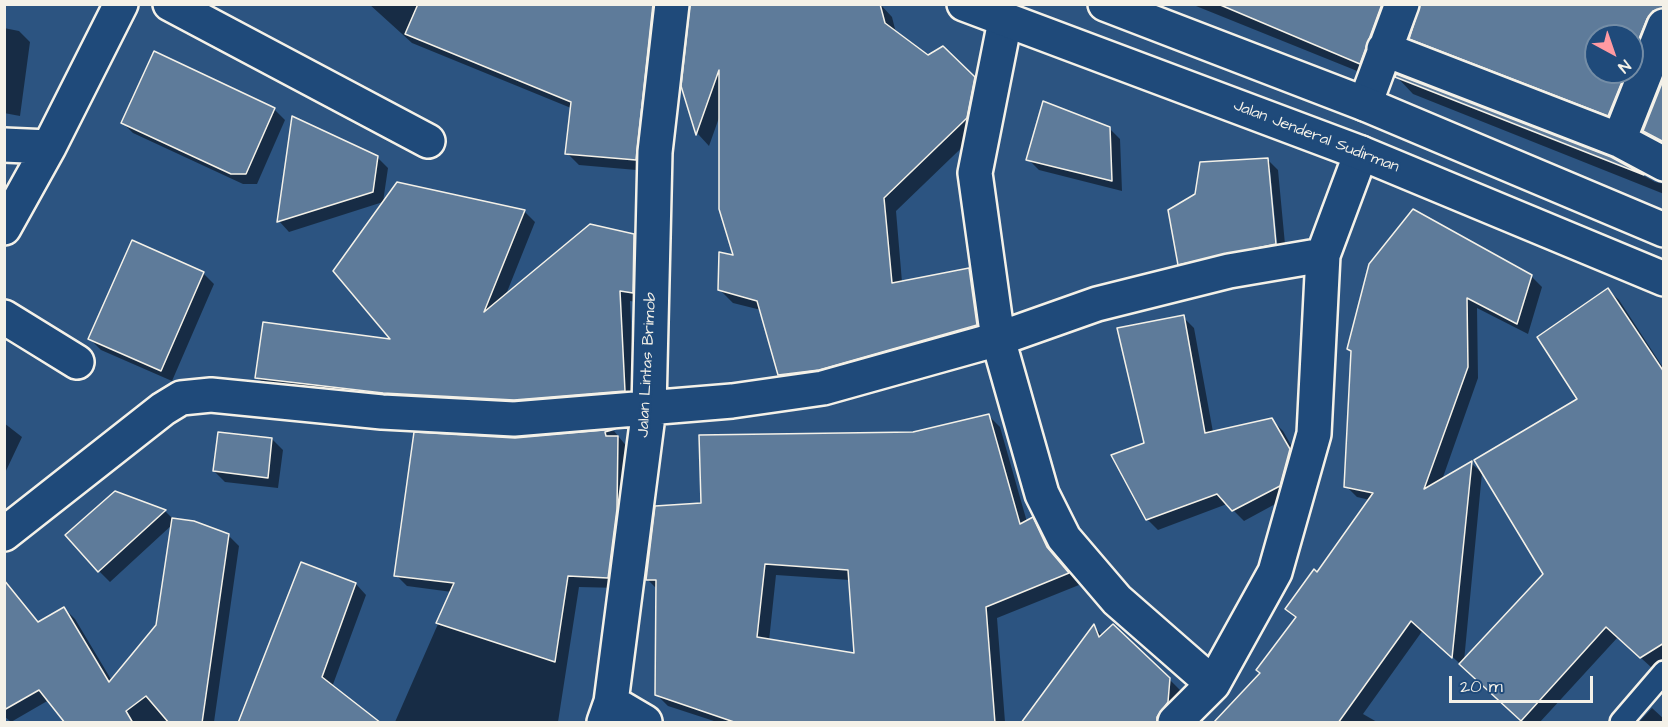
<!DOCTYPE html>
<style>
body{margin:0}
#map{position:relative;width:1668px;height:727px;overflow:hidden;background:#2c5481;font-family:"Architects Daughter",sans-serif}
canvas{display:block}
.frame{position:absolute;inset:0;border:6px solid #f4f1e8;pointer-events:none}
.north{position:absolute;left:1584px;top:24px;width:60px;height:60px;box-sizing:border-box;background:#1f4a7a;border:2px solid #748da6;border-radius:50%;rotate:140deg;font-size:16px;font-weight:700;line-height:24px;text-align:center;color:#f4f1e8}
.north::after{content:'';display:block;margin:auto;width:21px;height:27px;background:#ff9aa2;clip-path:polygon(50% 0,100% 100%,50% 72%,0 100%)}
.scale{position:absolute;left:1449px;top:676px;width:144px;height:27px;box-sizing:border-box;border:3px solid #f4f1e8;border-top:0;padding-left:8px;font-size:18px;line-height:21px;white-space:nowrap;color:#f4f1e8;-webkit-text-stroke:4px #1f4a7a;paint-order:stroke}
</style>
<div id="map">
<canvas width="1668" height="727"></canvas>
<div class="frame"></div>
<div class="north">N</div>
<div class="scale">20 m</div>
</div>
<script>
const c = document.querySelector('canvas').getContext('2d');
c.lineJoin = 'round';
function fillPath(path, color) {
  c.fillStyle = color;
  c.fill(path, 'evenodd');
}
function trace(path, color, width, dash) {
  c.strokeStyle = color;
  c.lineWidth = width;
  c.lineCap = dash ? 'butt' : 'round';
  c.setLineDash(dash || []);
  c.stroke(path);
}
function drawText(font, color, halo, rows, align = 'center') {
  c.font = font + ' "Architects Daughter",sans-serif';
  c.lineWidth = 5;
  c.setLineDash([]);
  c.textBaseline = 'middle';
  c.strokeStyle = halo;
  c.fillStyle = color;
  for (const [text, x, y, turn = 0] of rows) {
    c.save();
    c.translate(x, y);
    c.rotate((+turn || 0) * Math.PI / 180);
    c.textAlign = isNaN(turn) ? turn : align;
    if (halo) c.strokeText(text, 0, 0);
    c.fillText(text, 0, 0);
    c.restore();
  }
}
fillPath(new Path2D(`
 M369,4H669L648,171L579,165L567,153L571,108L412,43Z
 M880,4L892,17L896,33L928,57L943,48L987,91L979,131L896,211L902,282L969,270L981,282L989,338L792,387L780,375L761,310L733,303L720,290L735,257L720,115L709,146L698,134L683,86L692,6Z
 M1191,4H1410L1377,79Z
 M1664,4V35L1625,131L1428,55L1411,38ZM1596,36H1632V72H1596Z
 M4,28L19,31L30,42L20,116L4,113Z
 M1397,77L1611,158L1655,182L1664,184V194L1413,94Z
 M1664,82V149L1644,131Z
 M274,109L285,120L257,184H243L133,133L122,122Z
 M1109,128L1120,139L1122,191L1039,170L1028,159Z
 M377,157L388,168L383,202L289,232L279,221Z
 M1267,159L1278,170L1286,255L1190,275L1179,264ZM1267,169H1270L1278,251L1275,252Z
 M524,211L535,222L505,297L634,235L645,246L643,303L630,301L635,401L525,410L268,388L257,377L394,341Z
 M1372,261L1531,276L1542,287L1528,334L1477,308L1478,378L1442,480L1471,463L1482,473L1464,661L1545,574L1579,399L1608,290L1619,300L1664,369V660L1652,668L1618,637L1540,722H1524L1423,630L1363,714L1377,722H1217L1261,673L1297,619L1287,609L1317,574L1370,500L1357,497L1346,486L1352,353L1349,349Z
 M203,273L214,284L172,381L101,350L90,339Z
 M1183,317L1194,328L1213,432L1272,420L1283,431L1300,461L1290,496L1244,521L1227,504L1158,530L1147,519L1146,444Z
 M989,416L1000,427L1027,522L1032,519L1044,531L1058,560L1079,585L997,618L1005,722H717L668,706L657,695V589L647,579L703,504L913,433ZM776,575L850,580L855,655L769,641Z
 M4,423L22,437L4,475Z
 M614,431L628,448L619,588L579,587L558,722H395L452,592L407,586L396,575L515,439Z
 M272,439L283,450L278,488L225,482L214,471Z
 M115,492L165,511L173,519L228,535L239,546L214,722H67L49,700L11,722L4,716V579L39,623L64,608L75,619L112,681L158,626L173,524L110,582L99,571Z
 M356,584L366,595L332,687L240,722Z
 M1094,627L1103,636L1169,679L1180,690L1179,713L1172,722H1023Z
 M1652,708L1664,719V722H1639Z`), '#0007');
const building = new Path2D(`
 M418,4H653L636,160L565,154L571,102L405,34Z
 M690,4H880L885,23L928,55L943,46L975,77L967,118L884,198L892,283L969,268L977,325L819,370L778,375L757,301L718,290L719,252L733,255L719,209V70L696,135L681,86Z
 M1218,4H1382L1360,64Z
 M1420,4H1664V8L1653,11L1647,19L1632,56V36H1596V72H1626L1608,116L1409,39Z
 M154,51L275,108L246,174H231L121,123Z
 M1396,74L1611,157L1644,175L1395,77Z
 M1664,78V142L1643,131Z
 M1043,101L1110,127L1112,181L1026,160Z
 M292,116L378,156L373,192L277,222Z
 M1268,158L1276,244L1178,265L1168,210L1195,194L1200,162Z
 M397,182L525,210L484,312L590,224L634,234L633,293L620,291L625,391L514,400L383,393L255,378L263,322L390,339L333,271Z
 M1413,209L1532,275L1517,324L1467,298L1468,367L1424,489L1472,461L1452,658L1411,621L1338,723H1213L1260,673L1256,670L1296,617L1285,609L1314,569L1317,572L1373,493L1344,487L1351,351L1347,349L1369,264Z
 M132,240L204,272L161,371L88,339Z
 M1608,288L1664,372V643L1640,658L1606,627L1521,721L1459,664L1543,574L1474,460L1577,399L1537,337Z
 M1184,315L1205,433L1272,418L1290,449L1280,486L1232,511L1217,494L1146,520L1111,455L1144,443L1117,328Z
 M989,414L1020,524L1033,517L1047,547L1069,573L986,607L995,723H737L655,695L656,580H646L655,506L701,503L699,435L913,432ZM765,564L848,570L854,653L757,637Z
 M615,429L605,432L606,436H618L617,509L608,578L568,576L555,662L436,623L454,583L394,576L414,432L515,438Z
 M218,432L272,438L268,478L213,471Z
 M115,491L166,510L98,572L65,535Z
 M172,518L194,521L229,534L202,723H169L146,696L126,711L133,723H65L39,690L4,710V580L38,622L64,607L109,682L156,625Z
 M301,562L356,583L322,677L381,723H238Z
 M1094,624L1099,637L1113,624L1170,678L1168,702L1157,717V723H1021Z`);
fillPath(building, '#5e7b9a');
trace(building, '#f4f1e8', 1.5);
const lane = new Path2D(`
 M1621,722L1664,672`);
const street = new Path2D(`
 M170,4L428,141
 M1005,21L975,173L998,339L1042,494L1064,538L1117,600L1213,684
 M1664,26L1619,140L1664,164
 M1384,49L1619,140
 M1365,104L1402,4
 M4,145L49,147
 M4,228L49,147L121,4
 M4,317L77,362
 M4,534L163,409L181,398L211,395L382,412L514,419L732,401L823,388L998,339L1097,304L1229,271L1323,255
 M611,702L645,722
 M604,722L611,702L649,408L655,152L672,4
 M1175,722L1213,684L1275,572L1314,434L1323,255L1361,153`);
const secondary = new Path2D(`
 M964,4L1361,153L1664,279
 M1105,4L1365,104L1664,230`);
trace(lane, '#f4f1e8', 26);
trace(street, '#f4f1e8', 38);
trace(secondary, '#f4f1e8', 38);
trace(lane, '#1f4a7a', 21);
trace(street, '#1f4a7a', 33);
trace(secondary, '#1f4a7a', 33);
drawText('16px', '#f4f1e8', '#1f4a7a', [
 ["Jalan Jenderal Sudirman",1316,137,21],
 ["Jalan Lintas Brimob",648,365,-87]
]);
</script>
